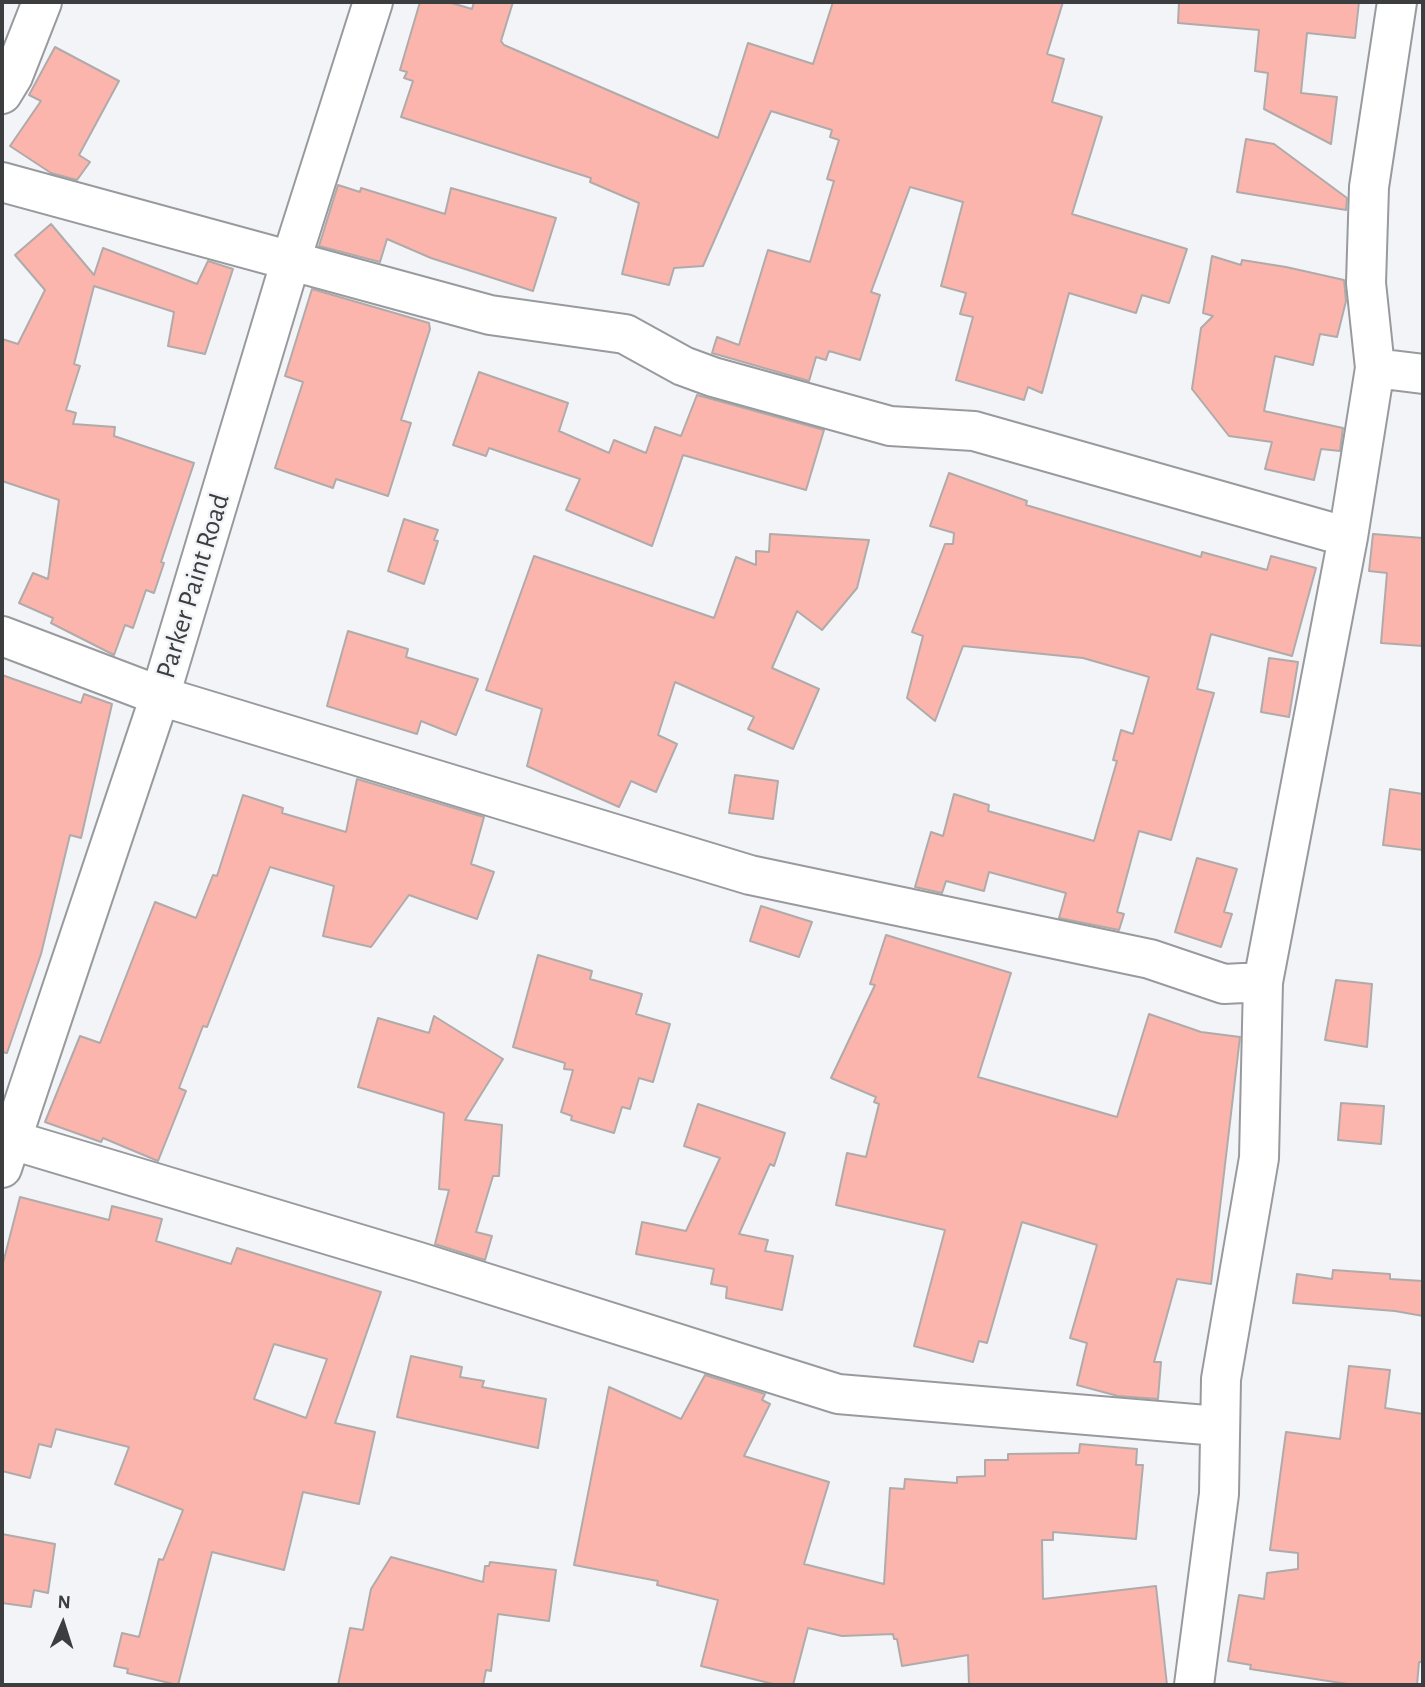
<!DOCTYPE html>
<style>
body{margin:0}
#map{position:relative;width:1425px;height:1687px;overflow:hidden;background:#f2f4f8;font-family:"Alegreya Sans",sans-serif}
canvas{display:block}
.frame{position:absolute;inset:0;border:4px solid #3c3d3f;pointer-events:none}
.north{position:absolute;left:28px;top:1589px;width:70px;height:70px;-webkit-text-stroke:5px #f2f4f8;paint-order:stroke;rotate:3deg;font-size:19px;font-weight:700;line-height:28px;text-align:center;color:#3c3d3f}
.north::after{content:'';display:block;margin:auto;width:24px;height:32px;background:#3c3d3f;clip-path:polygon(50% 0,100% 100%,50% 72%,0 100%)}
</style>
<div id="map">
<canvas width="1425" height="1687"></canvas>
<div class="frame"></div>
<div class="north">N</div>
</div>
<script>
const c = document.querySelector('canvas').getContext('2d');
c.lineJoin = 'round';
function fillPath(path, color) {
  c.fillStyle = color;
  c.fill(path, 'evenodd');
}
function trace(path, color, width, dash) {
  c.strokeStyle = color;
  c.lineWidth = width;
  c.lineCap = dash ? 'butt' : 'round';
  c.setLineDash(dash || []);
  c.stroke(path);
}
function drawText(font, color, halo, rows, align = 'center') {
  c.font = font + ' "Alegreya Sans",sans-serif';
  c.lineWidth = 5;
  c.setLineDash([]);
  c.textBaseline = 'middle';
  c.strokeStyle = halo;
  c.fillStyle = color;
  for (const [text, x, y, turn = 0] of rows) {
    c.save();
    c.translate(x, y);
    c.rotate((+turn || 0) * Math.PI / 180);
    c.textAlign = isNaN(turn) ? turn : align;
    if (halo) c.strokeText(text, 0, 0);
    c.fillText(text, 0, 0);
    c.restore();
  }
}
const building = new Path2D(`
 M420,2H448L472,9L474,2H513L501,41L504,45L718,138L748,43L813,64L833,2H1063L1047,54L1064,59L1052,102L1102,117L1072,214L1187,249L1169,303L1142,295L1136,313L1069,293L1042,393L1028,387L1024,400L956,380L973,317L960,314L966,293L941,286L963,202L910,187L871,292L880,295L860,360L829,351L826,360L816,357L809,381L712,353L717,337L739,345L768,250L810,262L834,181L827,179L839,140L830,137L832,130L771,111L703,266L674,268L669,285L622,274L639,203L590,182L591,178L401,117L413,81L404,78L407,72L400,70Z
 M1179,2H1359L1355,38L1307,33L1301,93L1337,97L1331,144L1264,109L1268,73L1255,71L1259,30L1178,23Z
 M55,47L119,81L79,155L90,162L77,180L51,173L10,146L41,101L29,95Z
 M1246,139L1274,144L1347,198L1346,210L1237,192Z
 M338,185L360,192L361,188L445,214L451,188L556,218L533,291L431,258L387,239L380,262L319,246Z
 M51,224L94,275L103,248L197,284L208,261L233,269L205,354L168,346L174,312L94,286L74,364L80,366L66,410L76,413L73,424L115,427L114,436L194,463L161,562L164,563L154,593L146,590L133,628L125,625L114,655L51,623L53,618L19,603L33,573L48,579L59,500L2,481V339L18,344L45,290L15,255Z
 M1212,256L1241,265L1242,260L1286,267L1344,280L1346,301L1337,337L1320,334L1313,365L1275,356L1264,411L1343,428L1340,451L1321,449L1314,480L1265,469L1272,442L1229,436L1192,389L1201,328L1213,316L1203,313Z
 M312,289L429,323L430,329L401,420L411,423L388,496L336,479L333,488L275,468L303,382L285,376Z
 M479,372L568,403L559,431L609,453L614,440L646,453L655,427L681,436L697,395L824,430L806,490L683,455L652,546L566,510L580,479L489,448L486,456L453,445Z
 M949,473L1027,501L1026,505L1201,557L1202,552L1267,570L1271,556L1316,568L1292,656L1211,634L1197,689L1214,693L1171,840L1139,831L1117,912L1124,914L1119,930L1059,918L1066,893L989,872L984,891L946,881L942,893L915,887L931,832L943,836L954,794L989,805L988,811L1094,841L1117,761L1113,760L1121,730L1133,734L1149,677L1083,658L963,646L935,721L907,698L923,636L912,632L945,544H953L954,533L930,526Z
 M404,519L438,530L434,540L438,541L424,584L388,571Z
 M770,534L869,540L857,588L822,630L797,611L772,668L819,689L793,749L748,729L754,717L675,682L658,735L677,744L656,792L631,781L619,807L527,766L542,709L486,690L534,556L714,618L736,557L756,565V551L769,552Z
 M1373,534L1423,538V646L1381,643L1387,573L1369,571Z
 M348,631L408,649L406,657L478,679L456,735L421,721L417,734L327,706Z
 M1269,658L1298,662L1289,717L1261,712Z
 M2,675L81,703L84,694L112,704L81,838L70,835L41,954L7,1053L2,1052Z
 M735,775L778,781L773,819L729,813Z
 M357,779L484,817L471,864L494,872L477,919L409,895L371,947L323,936L334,886L270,867L207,1027L203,1026L179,1088L186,1091L158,1161L103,1138L101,1142L45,1122L80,1036L100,1043L155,902L196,918L213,875L217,876L243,795L283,808L282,813L346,832Z
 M1390,789L1423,794V850L1383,845Z
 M1197,858L1237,869L1224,912L1232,914L1221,947L1175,932Z
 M761,906L812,922L799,957L750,941Z
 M886,935L1011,973L978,1077L1117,1117L1149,1014L1201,1032L1240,1037L1211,1284L1177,1279L1154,1362H1161L1158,1399L1118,1396L1077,1385L1087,1343L1070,1338L1097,1245L1022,1222L987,1343L979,1341L973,1362L914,1346L945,1230L836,1205L847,1153L866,1157L879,1104L874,1102L876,1097L831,1078L875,985L870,984Z
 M538,955L592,971L590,979L642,994L636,1014L670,1024L653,1082L639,1078L630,1109L622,1107L614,1133L571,1120L572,1116L561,1112L573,1070L564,1069L565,1063L513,1047Z
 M1336,980L1372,984L1367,1047L1325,1040Z
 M434,1016L503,1059L465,1120L502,1125L499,1176H493L476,1232L492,1236L485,1260L435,1244L449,1190L439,1189L444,1113L358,1087L378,1018L429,1033Z
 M1341,1103L1384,1106L1381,1144L1338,1140Z
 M698,1104L785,1133L774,1166L770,1164L739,1234L768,1240L765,1251L793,1256L782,1310L726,1298L727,1287L711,1284L714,1269L636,1254L642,1222L686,1231L720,1158L684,1146Z
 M20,1197L109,1220L112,1206L162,1219L156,1241L231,1264L237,1248L381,1292L335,1423L375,1432L359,1504L303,1492L284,1570L212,1552L178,1685L127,1673L128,1669L114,1666L122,1633L139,1637L159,1559L163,1560L183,1510L115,1484L129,1447L56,1429L51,1447L39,1444L30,1478L2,1471V1267ZM274,1344L327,1359L306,1418L254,1399Z
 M1333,1270L1390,1274V1279L1423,1281V1316L1395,1311L1293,1303L1297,1274L1332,1279Z
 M411,1356L462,1367L460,1377L484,1381L482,1387L546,1399L538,1448L397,1417Z
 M1349,1366L1390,1370L1385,1408L1423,1414V1662H1419L1417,1685H1354L1250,1669L1251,1665L1228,1661L1239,1595L1264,1599L1267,1573L1298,1569V1553L1270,1550L1286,1432L1340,1439Z
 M705,1375L765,1394L762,1400L770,1404L744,1456L829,1482L804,1564L884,1584L890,1488L904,1489L905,1479L957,1483V1477L985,1476V1460H1008V1454L1079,1453L1080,1444L1137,1449L1136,1465H1143L1136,1539L1053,1532V1540H1042L1043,1599L1156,1586L1167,1685H969L968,1655L902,1666L897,1639H894L893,1634L842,1636L808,1628L793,1685H777L701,1666L718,1600L657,1585L658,1581L574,1565L609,1387L681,1419Z
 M2,1534L55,1544L48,1593L34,1590L31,1607L2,1603Z
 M391,1557L483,1582L485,1566H489L490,1562L556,1570L549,1621L498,1614L491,1671L486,1670L483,1685H338L350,1628L363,1630L371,1589Z`);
fillPath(building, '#fcb5ac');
trace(building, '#b0abaa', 2);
const street = new Path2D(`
 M2,94L13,76L42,2
 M2,182L490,315L625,334L683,366L713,377L890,426L974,431L1348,537
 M1375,368L1423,374
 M2,636L160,696L750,875L1150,959L1224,984L1263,982
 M2,1137L419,1262L838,1394L1218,1426
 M2,1168L160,696L291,260L373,2
 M1194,1685L1219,1494L1221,1379L1259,1158L1263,982L1348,537L1375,368L1366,283L1369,187L1397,2`);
trace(street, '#989a9d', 42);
trace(street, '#fff', 38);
drawText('28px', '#3c3d3f', '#f2f4f8', [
 ["Parker Paint Road",193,586,-73]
]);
</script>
